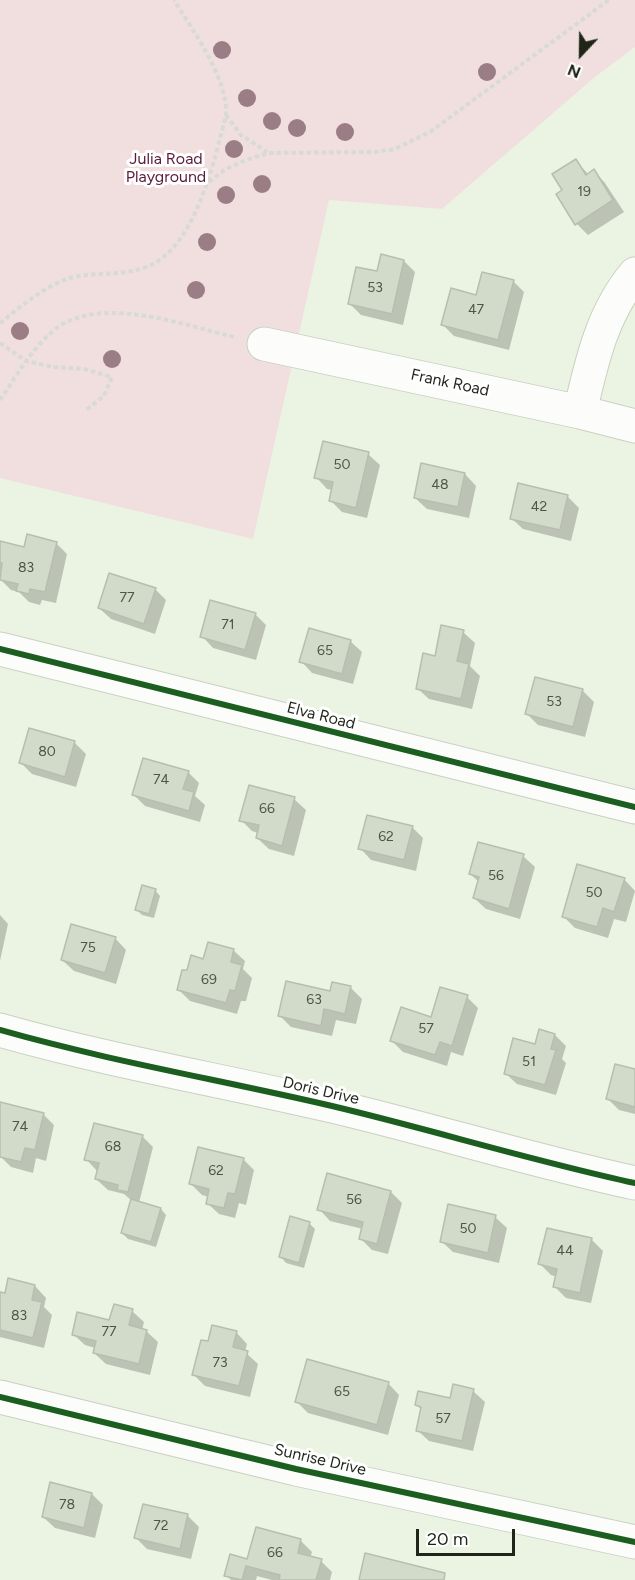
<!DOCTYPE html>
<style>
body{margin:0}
#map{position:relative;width:635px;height:1580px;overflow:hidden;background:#ebf4e2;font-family:Figtree,sans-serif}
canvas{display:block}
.north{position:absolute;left:551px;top:24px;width:60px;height:60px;-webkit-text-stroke:4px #fff;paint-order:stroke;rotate:202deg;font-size:16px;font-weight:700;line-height:24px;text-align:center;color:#1f2519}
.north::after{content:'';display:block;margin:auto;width:21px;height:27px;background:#1f2519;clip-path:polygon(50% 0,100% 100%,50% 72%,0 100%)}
.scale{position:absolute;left:416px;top:1529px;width:99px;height:27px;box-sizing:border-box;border:3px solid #1f2519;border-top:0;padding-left:8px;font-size:18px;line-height:21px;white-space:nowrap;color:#1f2519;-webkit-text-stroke:4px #fff;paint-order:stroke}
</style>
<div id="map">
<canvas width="635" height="1580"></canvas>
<div class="north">N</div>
<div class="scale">20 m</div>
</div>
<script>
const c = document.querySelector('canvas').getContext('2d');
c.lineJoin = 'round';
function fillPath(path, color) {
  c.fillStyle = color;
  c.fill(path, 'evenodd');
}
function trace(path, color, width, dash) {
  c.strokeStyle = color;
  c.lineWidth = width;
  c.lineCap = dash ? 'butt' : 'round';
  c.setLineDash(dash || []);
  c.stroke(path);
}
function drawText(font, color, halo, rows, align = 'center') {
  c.font = font + ' Figtree,sans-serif';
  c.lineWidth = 6;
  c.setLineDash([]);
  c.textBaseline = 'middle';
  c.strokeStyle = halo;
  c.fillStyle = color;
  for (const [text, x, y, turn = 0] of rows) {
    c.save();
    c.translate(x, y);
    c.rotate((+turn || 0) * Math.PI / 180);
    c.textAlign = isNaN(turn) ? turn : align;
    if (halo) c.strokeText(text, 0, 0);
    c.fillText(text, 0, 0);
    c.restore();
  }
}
fillPath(new Path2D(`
 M0,0H635V47L595,77L442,209L329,200L253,539L0,478Z`), '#f1dfdf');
fillPath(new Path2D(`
 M576,161L589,175L594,171L605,183L624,212L588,235L577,224L564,190Z
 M404,261L415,272L403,325L361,315L349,303L378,273Z
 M513,281L524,292L509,350L454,336L443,325L477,296Z
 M368,454L380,465L367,518L342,512L330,500L333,490L327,489L316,477Z
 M465,474L476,486L469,518L427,509L415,498Z
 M567,496L579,508L571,541L523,529L511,518Z
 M0,543L25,549L56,543L67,554L56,603L42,600L40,605L29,602L19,592L11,590L0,579L2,571H0Z
 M155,589L166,600L155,634L111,619L99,608Z
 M255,614L266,625L256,660L213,648L202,636Z
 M463,632L475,643L470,666L480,676L472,709L429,699L417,688L436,657Z
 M350,641L362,652L353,684L312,673L301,661Z
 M536,679L583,691L594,702L585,737L538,725L527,714Z
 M30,730L75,743L86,754L76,787L32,774L21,763Z
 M188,772L199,783L195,796L205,805L200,822L145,806L133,794Z
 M294,799L306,810L294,856L269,849L257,838L258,833L252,831L241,820Z
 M412,827L423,838L416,871L371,860L360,848Z
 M523,856L535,867L520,919L486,909L474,898L479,882L470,874Z
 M624,879L635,891L626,922L614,919L608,938L575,928L563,916Z
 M155,890L160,896L154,918L142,915L137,910Z
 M0,915L8,924L0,961Z
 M115,938L126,950L116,984L74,971L62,960Z
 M233,950L245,961L243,969L252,978L246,1001H241L237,1014L190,1001L178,989L188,972L205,961Z
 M350,987L362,999L356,1024L336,1020L332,1036L291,1027L279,1015L331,993Z
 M467,997L478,1008L463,1056L451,1052L447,1066L403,1052L392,1041Z
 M555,1035L566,1046L562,1059L566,1063L556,1095L517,1084L505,1073L536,1046Z
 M635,1071V1114L619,1110L607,1098Z
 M0,1104L43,1114L54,1125L46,1161L36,1158L33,1173L11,1167L0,1156Z
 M142,1136L153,1147L139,1203L161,1209L166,1215L156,1247L128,1239L122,1233L132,1201L124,1194L108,1190L96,1179L97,1171L86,1159Z
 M243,1159L254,1170L246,1205L239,1203L235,1218L219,1214L207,1203L209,1197L202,1195L191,1184Z
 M391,1192L402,1203L388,1254L372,1250L360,1238L363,1229L330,1221L319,1209Z
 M495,1217L507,1228L499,1263L453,1252L441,1241Z
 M309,1223L315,1229L304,1268L286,1263L281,1257Z
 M592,1240L603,1251L591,1303L566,1298L555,1287L557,1277L551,1275L540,1264Z
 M35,1286L46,1298L44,1307L52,1315L44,1348L0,1337V1294L6,1295Z
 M132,1311L144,1322L142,1330L146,1331L158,1342L150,1375L106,1364L94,1353L95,1348L85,1345L73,1334L111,1322Z
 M236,1332L247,1344L245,1352L258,1364L250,1397L205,1386L194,1375L209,1343Z
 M388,1383L399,1395L388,1435L308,1413L297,1402Z
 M473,1391L485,1402L473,1451L429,1441L417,1430L422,1410L416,1405L451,1400Z
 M92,1494L103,1505L95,1538L55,1528L43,1517Z
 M187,1515L199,1527L191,1559L147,1549L136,1538Z
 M301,1541L312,1552L310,1558L321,1561L332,1572L330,1580H272L257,1576L256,1580H231L226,1575L249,1561Z`), '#0003');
const building = new Path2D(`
 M576,159L586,175L594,169L613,200L575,225L556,194L562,190L552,174Z
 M381,254L404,260L392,314L348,304L356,267L377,271Z
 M482,272L514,280L498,340L441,325L451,288L476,295Z
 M323,441L369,452L356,508L329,501L333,482L314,478Z
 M421,463L465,473L458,507L414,498Z
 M518,483L568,495L560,530L510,519Z
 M27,534L57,542L45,592L30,589L29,594L16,591L18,584L0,580L2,563H0V541L24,547Z
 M109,573L156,588L144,624L98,608Z
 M210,600L256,613L245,650L200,637Z
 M441,625L464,630L457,661L469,664L461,699L416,689L423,653L435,656Z
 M309,628L351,640L342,674L299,662Z
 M535,677L583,689L573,727L525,714Z
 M29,728L75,741L65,777L19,763Z
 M143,758L189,771L183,789L194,792L189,811L132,795Z
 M249,785L295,797L282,846L256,838L259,825L239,821Z
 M367,815L413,826L404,860L358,849Z
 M478,842L524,854L509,909L473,898L479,877L469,874Z
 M577,864L625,878L614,912L603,908L597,927L562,917Z
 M142,885L156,889L149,914L135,910Z
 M71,924L116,937L105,973L61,960Z
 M208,942L234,949L231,962L242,965L235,991L230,990L226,1003L177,990L182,970H187L191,955L203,959Z
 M286,981L330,991L332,982L351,986L345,1014L324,1009L321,1026L278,1016Z
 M440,987L468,995L452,1046L440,1042L435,1055L390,1041L401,1007L431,1017Z
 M539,1029L555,1034L551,1049L556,1050L545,1085L504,1074L513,1038L535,1044Z
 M615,1064L635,1069V1107L606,1099Z
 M0,1102L44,1113L35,1150L25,1148L21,1162L0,1157Z
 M94,1123L143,1135L128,1192L117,1190L118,1185L95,1179L99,1163L84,1160Z
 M198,1147L244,1158L235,1194L228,1193L224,1208L206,1204L209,1189L189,1184Z
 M327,1173L391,1191L377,1244L359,1239L363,1222L317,1210Z
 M131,1199L161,1208L151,1242L121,1233Z
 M448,1204L496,1215L488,1253L440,1242Z
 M290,1216L310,1222L299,1263L279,1257Z
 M547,1228L592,1238L580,1293L553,1287L557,1269L538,1264Z
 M8,1278L35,1285L32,1300L42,1302L33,1338L0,1330V1292L5,1293Z
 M114,1304L133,1309L129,1325L147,1330L139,1364L93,1353L96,1341L72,1335L77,1312L109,1320Z
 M212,1325L237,1331L233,1347L248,1351L239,1386L192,1375L201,1340L208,1341Z
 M307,1359L389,1382L377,1425L295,1402Z
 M453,1384L474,1389L462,1441L416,1431L421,1407L415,1405L418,1391L450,1398Z
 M50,1482L92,1493L84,1528L42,1517Z
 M143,1504L188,1514L180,1549L134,1538Z
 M256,1527L301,1539L298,1553L322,1559L316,1580H279L280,1575L246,1566L242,1580L224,1576L230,1554L247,1559Z
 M365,1553L445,1573L444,1580H359Z`);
fillPath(building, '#d2daca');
trace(building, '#b7beb0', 1.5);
const minor = new Path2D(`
 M264,344L580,412L635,426
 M580,412C591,364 602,313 635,274
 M0,649L635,807
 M0,1030C109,1061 221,1080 332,1106C433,1130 533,1161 635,1183
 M0,1397L296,1469L635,1542`);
trace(minor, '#c9d0c2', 35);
trace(new Path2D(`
 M226,115L241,135L267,152
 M209,182L226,169L246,160L268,153L375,152L395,149L430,132L609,0
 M0,323C22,306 46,284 74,277C102,271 132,278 158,261C198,235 215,158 226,115C228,78 193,31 174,0
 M0,343L26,361L53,367L84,369L112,377L104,396L86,410
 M0,400C16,376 31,350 53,331C98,293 183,325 234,337`), '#d7dad5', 4, [4.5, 3]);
trace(minor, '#fcfdfb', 33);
trace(new Path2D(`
 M0,649L635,807
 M0,1030C109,1061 221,1080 332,1106C433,1130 533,1161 635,1183
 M0,1397L296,1469L635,1542`), '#1b5e20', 6);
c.fillStyle = '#9b7d86';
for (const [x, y] of [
 [222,50],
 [487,72],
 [247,98],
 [272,121],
 [297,128],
 [345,132],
 [234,149],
 [262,184],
 [226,195],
 [207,242],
 [196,290],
 [20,331],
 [112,359]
]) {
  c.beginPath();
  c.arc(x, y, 9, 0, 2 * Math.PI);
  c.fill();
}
drawText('14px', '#4e5447', null, [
 ["19",584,192],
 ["53",375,288],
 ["47",476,310],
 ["50",342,465],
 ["48",440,485],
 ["42",539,507],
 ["83",26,568],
 ["77",127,598],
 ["71",228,625],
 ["65",325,651],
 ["53",554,702],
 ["80",47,752],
 ["74",161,780],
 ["66",267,809],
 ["62",386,837],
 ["56",496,876],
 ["50",594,893],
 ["75",88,948],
 ["69",209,980],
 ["63",314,1000],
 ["57",426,1029],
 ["51",529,1062],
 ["74",20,1127],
 ["68",113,1147],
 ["62",216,1171],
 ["56",354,1200],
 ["50",468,1229],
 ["44",565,1251],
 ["83",19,1316],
 ["77",109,1332],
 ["73",220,1363],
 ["65",342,1392],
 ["57",443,1419],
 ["78",67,1505],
 ["72",161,1526],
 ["66",275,1553]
]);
drawText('16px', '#5a1c3a', '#fff', [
 ["Julia Road",166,159],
 ["Playground",166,177]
]);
drawText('16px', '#1f2519', '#fff', [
 ["Frank Road",450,383,12],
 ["Elva Road",321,716,14],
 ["Doris Drive",321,1091,13],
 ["Sunrise Drive",320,1460,13]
]);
</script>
